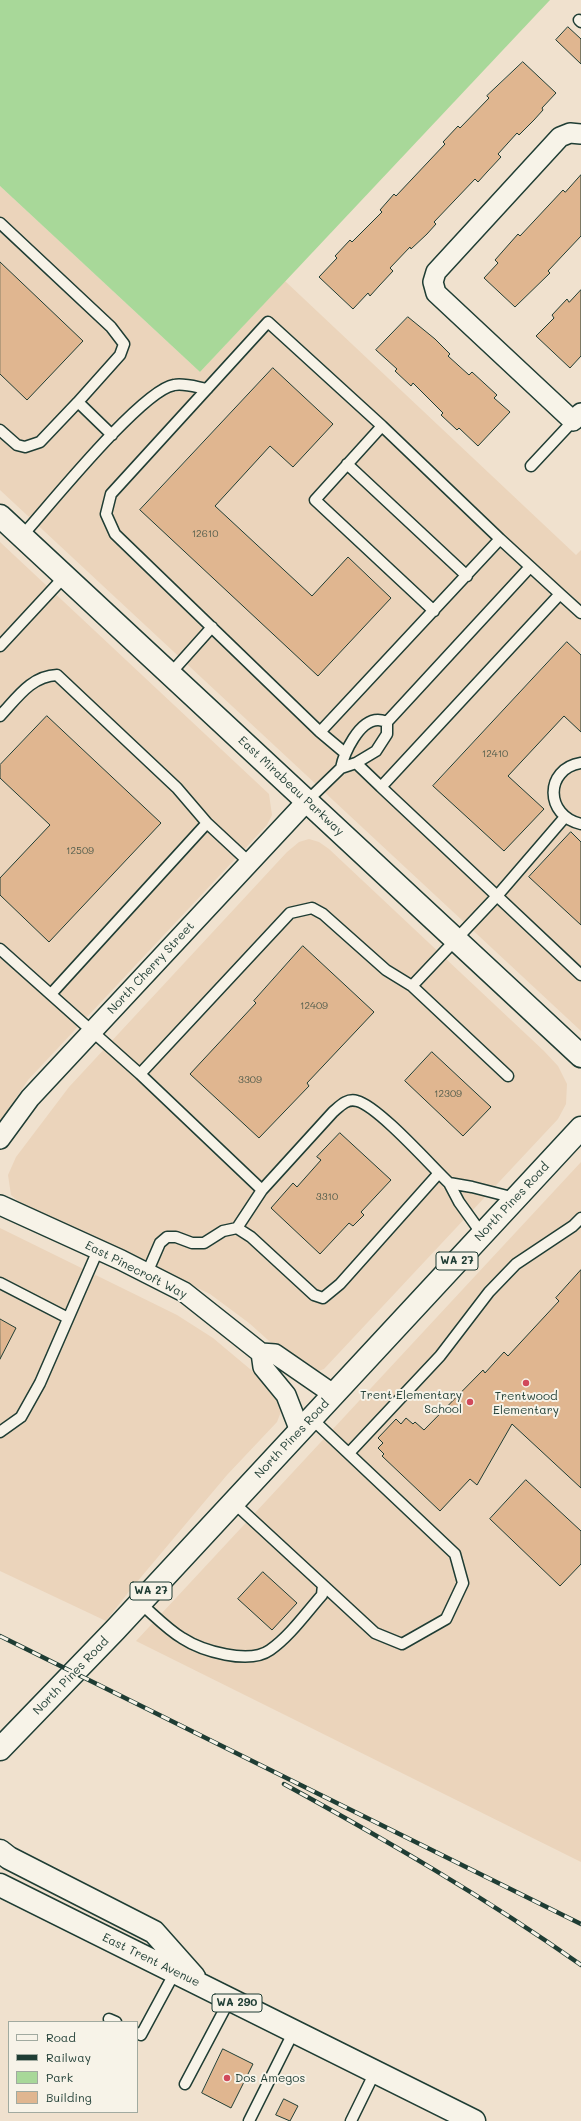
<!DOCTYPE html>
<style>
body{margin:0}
#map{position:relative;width:581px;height:2121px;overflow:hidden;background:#f0e1ce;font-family:Mali,sans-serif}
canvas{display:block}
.legend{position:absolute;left:8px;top:2021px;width:130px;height:92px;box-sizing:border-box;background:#f7f3e8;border:1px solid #a1aaa0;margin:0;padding:5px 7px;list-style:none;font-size:12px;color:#1f3d34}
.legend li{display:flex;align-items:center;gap:8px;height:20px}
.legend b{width:20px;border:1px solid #a1aaa0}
</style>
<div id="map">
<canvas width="581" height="2121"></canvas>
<ul class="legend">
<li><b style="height:5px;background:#f7f3e8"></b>Road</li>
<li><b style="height:5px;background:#1f3d34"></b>Railway</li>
<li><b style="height:11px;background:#a8d899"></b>Park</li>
<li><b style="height:11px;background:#e0b690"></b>Building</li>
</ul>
</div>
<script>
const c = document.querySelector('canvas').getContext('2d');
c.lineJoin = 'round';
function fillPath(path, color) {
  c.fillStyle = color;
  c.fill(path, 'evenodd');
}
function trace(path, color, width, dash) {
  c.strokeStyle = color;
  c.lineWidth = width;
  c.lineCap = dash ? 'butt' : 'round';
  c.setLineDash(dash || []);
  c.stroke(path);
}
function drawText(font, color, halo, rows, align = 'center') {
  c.font = font + ' Mali,sans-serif';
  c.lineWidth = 4;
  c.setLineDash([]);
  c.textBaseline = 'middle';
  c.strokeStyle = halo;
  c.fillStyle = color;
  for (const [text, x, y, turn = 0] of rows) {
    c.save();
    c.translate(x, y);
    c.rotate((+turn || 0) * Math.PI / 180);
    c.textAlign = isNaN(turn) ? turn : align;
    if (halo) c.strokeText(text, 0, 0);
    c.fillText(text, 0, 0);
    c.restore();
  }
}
fillPath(new Path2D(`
 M0,186L200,372L285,281L576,555L581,550V1031L0,490Z
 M0,542L269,794L272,815L267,825L28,1080L0,1122Z
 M309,839L319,842L329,849L544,1051L558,1066L567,1084L566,1104L558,1119L324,1369L316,1372L296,1365L249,1323L210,1294L18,1201L11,1195L8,1175L16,1157L69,1087L287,852L299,842Z
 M581,1162V1862L136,1641Z
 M0,1228L177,1315L213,1338L275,1390L282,1409L277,1422L227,1475L131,1589L106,1621L0,1571Z`), '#ebd4bb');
fillPath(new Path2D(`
 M0,0H550L200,372L0,186Z`), '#a8d899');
const building = new Path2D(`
 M568,27L581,39V64L556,40Z
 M523,62L556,93L542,108L543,110L534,120L519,135L517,133L498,154L501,157L487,172L478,182L475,179L434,222L436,224L427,234L411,249L410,247L390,268L393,271L379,286L370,296L368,293L353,309L319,277L337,258L335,256L350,240L352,242L382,212L380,210L394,194L396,196L445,144L443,142L458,126L460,128L489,98L487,96Z
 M581,175V236L548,271L550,273L515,307L484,278L498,263L495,260L518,234L520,236L563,190L565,192Z
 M0,262L83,341L27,400L0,374Z
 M581,290V356L570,368L536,336L554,318L552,315L567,299L569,302Z
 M408,317L435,339L450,354L448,356L469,375L472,372L497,395L494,398L510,412L478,446L459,428L457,430L441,415L443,413L413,383L411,386L395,371L397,369L376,350Z
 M273,368L333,424L293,467L270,446L215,506L312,596L348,557L391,598L318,676L140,510Z
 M567,642L581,655V732L564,716L508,776L544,809L504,851L433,786Z
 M47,716L161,823L49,942L0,895V878L50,825L0,778V765Z
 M571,832L581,842V925L529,877Z
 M303,946L374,1012L307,1083L309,1086L259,1138L190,1074L256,1003L254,1001Z
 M432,1052L491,1107L463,1136L405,1081Z
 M340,1133L391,1180L361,1212L364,1215L353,1226L349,1223L320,1254L271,1208L293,1183L297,1187L321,1160L317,1157Z
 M581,1270V1488L512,1424L477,1485L470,1479L440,1511L382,1456L384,1454L378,1448L383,1443L378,1438L396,1419L401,1424L406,1418L413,1424L415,1422L424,1430L483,1370L485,1373L504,1352L508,1356L559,1301L556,1298Z
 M0,1319L16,1328L0,1359Z
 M526,1480L581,1531V1564L560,1586L490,1519Z
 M263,1572L297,1603L272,1630L238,1599Z
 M223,2049L253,2064L231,2108L202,2093Z
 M284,2099L298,2106L290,2121L276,2115Z`);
fillPath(building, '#e0b690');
trace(building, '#1f3d34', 1);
const lane = new Path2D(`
 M579,20L581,22
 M0,223L111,327L124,344L120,355L78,402
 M268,322L382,426L500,539L320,732L115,534L106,514L111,494Z
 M382,426L315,500L434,611
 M0,430L17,445L25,447L40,442L78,402L112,435
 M347,464L467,576
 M531,466L573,421
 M22,536C48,507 142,390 174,385C184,383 196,387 207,389
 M500,539L560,594
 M0,646L65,576
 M170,674L212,627
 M0,716C17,698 31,676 57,675L177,788L207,823L51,994
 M320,732L345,753
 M356,763L381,787
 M581,763C544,769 545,816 581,824
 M341,768C344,753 359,720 378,720C380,720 384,721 387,722
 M307,801L341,768L356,763L376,751L387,734V722L530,567
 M565,817L497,896L581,975
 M207,823L250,863
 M0,949L140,1074
 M412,986L508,1076
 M449,1183C431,1166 378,1106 357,1101C347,1098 340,1106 333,1112L262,1190L140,1074L290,913L312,908L323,914L386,970L412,986L497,896L381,787L560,594L581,613
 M237,1228L262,1190
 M482,1234L459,1202L449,1183L472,1187L515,1198
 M147,1273L160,1243L167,1237H176L192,1243H204L223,1231L237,1228L251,1237L314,1295L323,1298L340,1284L439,1173
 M0,1283L68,1318
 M311,1418L455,1554L463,1583L446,1619L402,1644L375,1633L323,1585
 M0,1432L21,1417L40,1383L98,1250
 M349,1453L440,1356L489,1292L516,1264L573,1226L581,1218
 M140,1603C154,1615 167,1629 182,1638C202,1651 249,1665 270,1650C290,1636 306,1613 322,1595L323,1585L233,1502
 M109,2019L116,2022
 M137,2033L141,2035L175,1972
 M185,2084L230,1999
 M249,2121L294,2031
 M351,2121L375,2072`);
const street = new Path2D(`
 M581,134L570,133L560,137L436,272L433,282L436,293L573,421L581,413
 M0,1139L30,1098L307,801
 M0,1205L121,1260L184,1292L261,1353L275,1354L333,1394
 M261,1353L263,1367L286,1395L300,1431`);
const secondary = new Path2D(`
 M0,516L581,1056`);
const primary = new Path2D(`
 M0,1749L115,1630L581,1128
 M0,1851L9,1858L154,1932L194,1977
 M0,1885L474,2121`);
trace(lane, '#1f3d34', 13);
trace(street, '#1f3d34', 22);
trace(secondary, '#1f3d34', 25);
trace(primary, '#1f3d34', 25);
trace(lane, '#f7f3e8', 10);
trace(street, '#f7f3e8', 19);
trace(secondary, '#f7f3e8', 22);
trace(primary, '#f7f3e8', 22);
const rail = new Path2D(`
 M0,1636L581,1924
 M284,1784C386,1840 486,1898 581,1965`);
trace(rail, '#1f3d34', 4.5);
trace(rail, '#f7f3e8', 3, [9]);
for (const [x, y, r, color] of [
 [526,1383,4,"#d1495b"],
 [470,1402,4,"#d1495b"],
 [227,2078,4,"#d1495b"]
]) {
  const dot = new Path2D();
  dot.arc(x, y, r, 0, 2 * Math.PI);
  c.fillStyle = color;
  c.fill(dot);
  trace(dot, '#f7f3e8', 1.5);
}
drawText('10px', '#4f5b4b', null, [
 ["12610",205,534],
 ["12410",495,754],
 ["12509",80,851],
 ["12409",314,1006],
 ["3309",250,1080],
 ["12309",448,1094],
 ["3310",327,1197]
]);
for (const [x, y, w] of [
 [457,1261,42],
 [151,1591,42],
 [237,2003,50]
]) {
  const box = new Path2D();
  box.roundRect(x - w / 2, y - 9, w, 18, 3);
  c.fillStyle = '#f7f3e8';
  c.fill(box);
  trace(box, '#1f3d34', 1);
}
drawText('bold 11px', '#1f3d34', null, [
 ["WA 27",457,1261],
 ["WA 27",151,1591],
 ["WA 290",237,2003]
]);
drawText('12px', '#1f3d34', '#f7f3e8', [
 ["East Mirabeau Parkway",291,786,43],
 ["North Cherry Street",151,968,-47],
 ["North Pines Road",512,1202,-47],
 ["East Pinecroft Way",136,1270,27],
 ["North Pines Road",292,1439,-47],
 ["North Pines Road",71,1676,-46],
 ["East Trent Avenue",151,1960,26]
]);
drawText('12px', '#1f3d34', '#f7f3e8', [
 ["Trent Elementary",462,1395],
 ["School",462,1409],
 ["Trentwood",526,1396,"center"],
 ["Elementary",526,1410,"center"],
 ["Dos Amegos",235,2078,"left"]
], 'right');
</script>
